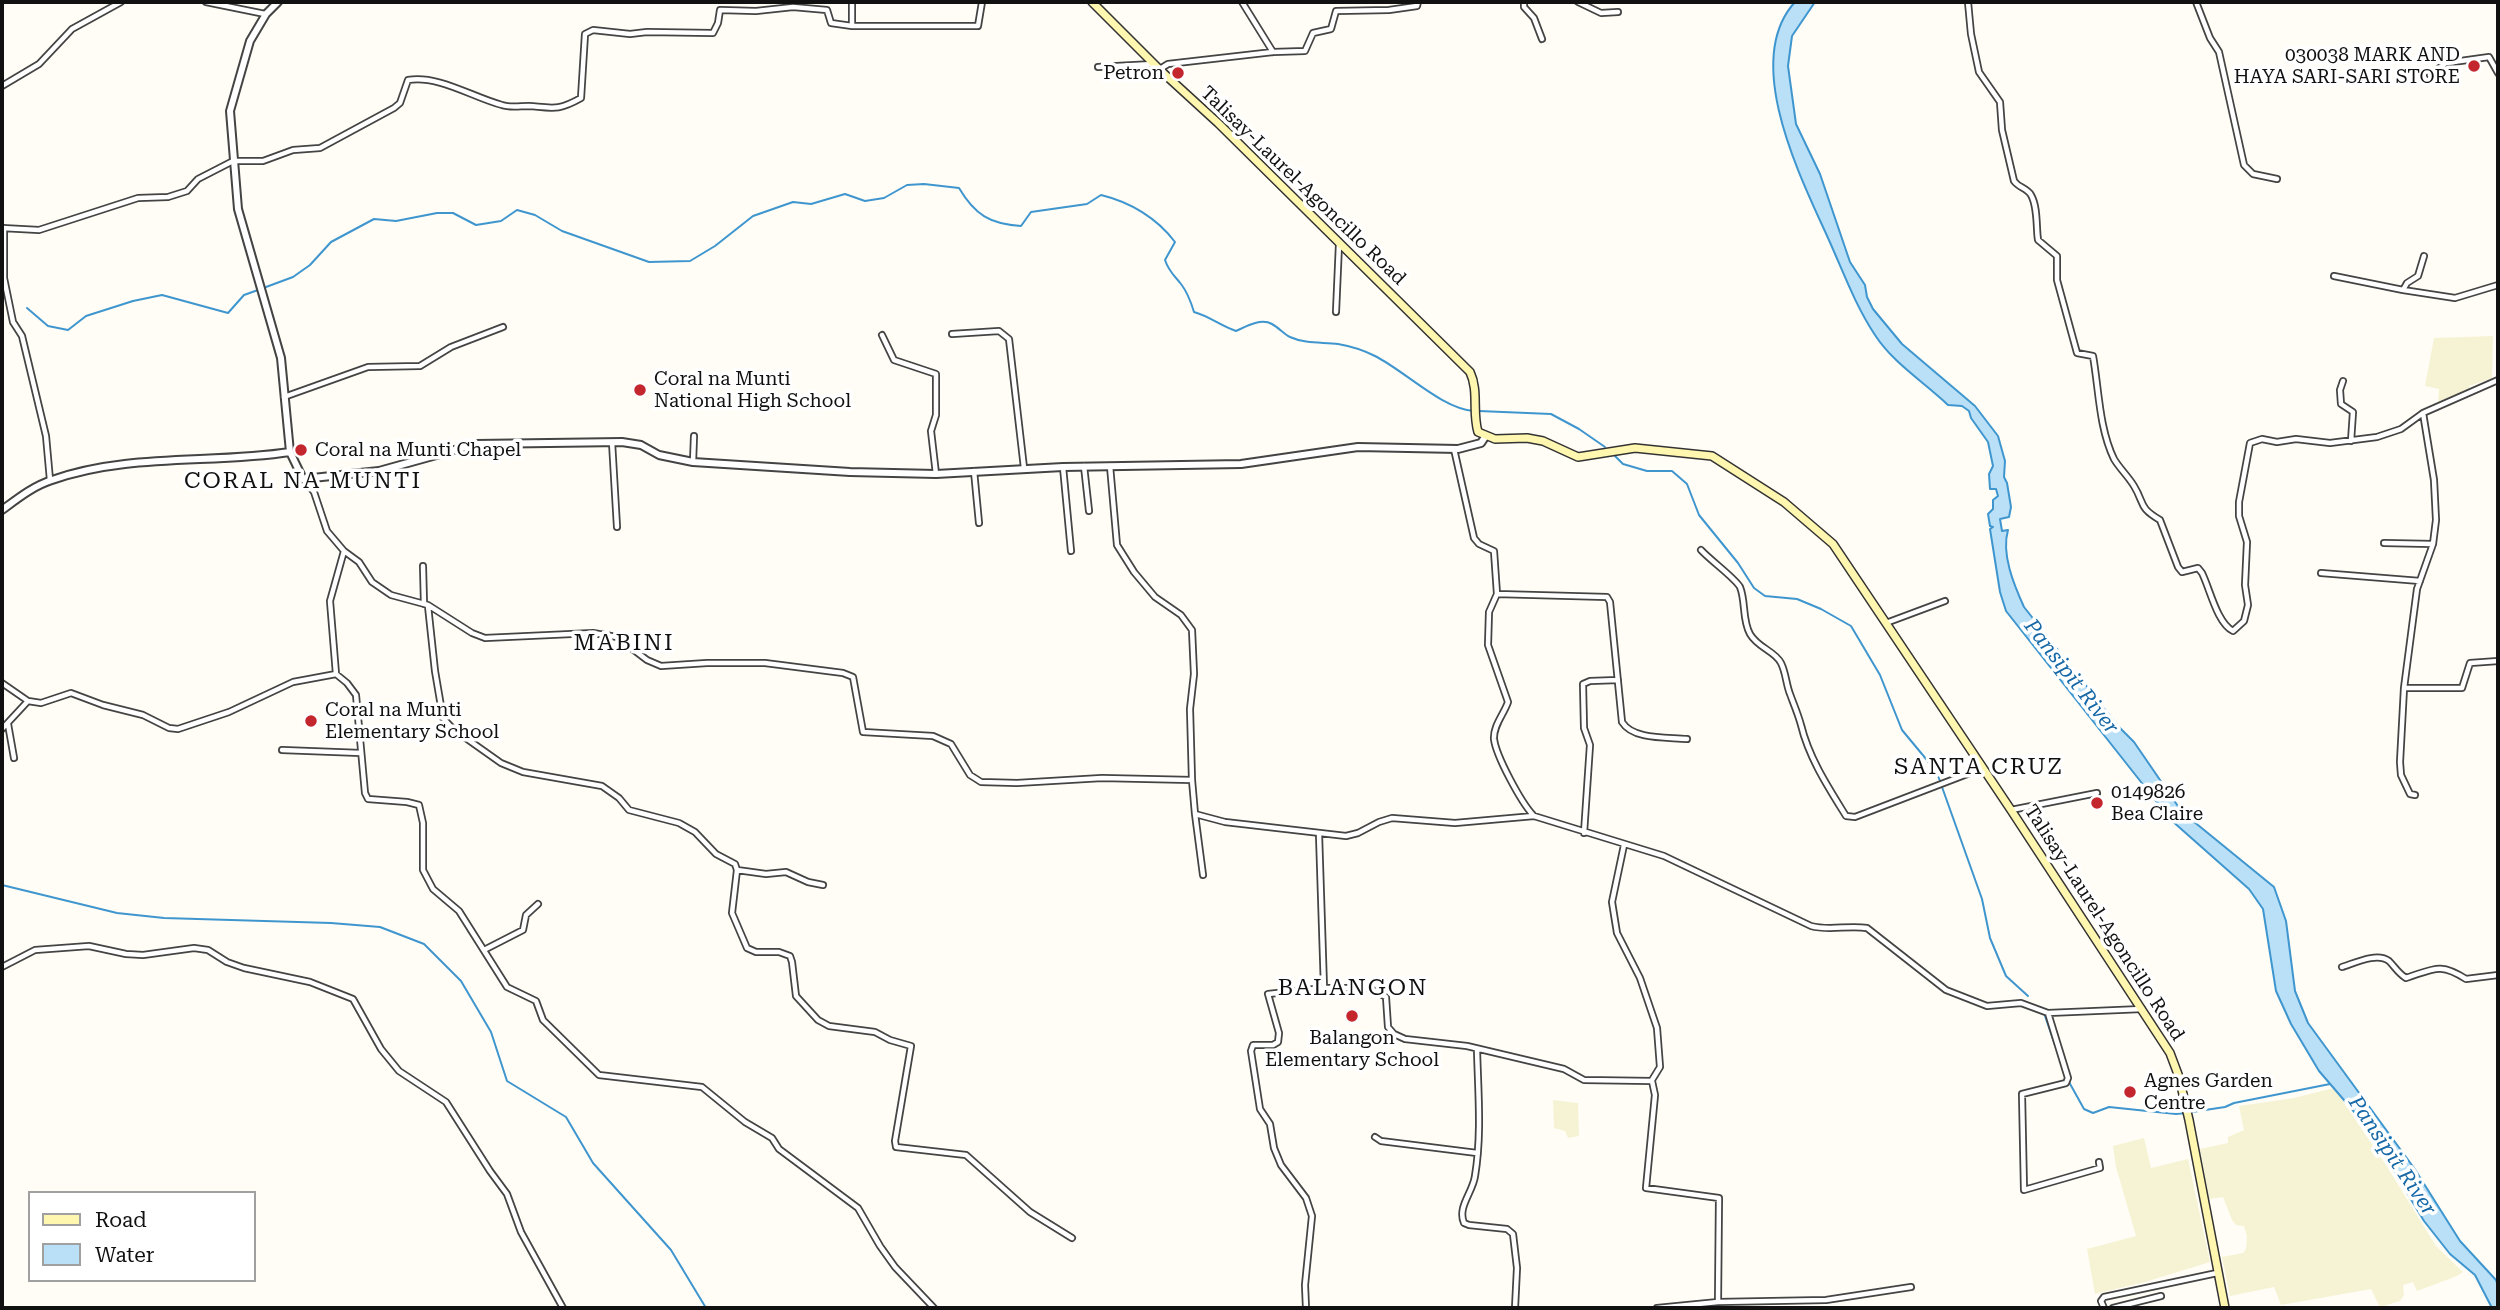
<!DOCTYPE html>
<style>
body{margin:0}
#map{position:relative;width:2500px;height:1310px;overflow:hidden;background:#fffdf5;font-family:"Roboto Serif",serif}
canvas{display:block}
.frame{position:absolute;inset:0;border:4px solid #111;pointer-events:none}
.legend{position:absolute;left:28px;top:1191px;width:228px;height:91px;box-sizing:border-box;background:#fff;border:2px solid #a0a0a0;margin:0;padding:9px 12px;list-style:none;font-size:21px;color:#111}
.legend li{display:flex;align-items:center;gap:14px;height:35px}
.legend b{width:35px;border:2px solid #a0a0a0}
</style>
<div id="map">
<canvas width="2500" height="1310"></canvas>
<div class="frame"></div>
<ul class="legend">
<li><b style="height:9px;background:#fff6b0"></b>Road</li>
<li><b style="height:19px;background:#b9e0f7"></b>Water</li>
</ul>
</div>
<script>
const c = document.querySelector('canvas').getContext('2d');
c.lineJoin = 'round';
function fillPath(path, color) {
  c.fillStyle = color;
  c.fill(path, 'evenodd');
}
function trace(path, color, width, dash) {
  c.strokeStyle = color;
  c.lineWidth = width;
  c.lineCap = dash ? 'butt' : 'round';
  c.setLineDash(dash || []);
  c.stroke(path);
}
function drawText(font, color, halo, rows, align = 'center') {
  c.font = font + ' "Roboto Serif",serif';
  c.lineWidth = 7;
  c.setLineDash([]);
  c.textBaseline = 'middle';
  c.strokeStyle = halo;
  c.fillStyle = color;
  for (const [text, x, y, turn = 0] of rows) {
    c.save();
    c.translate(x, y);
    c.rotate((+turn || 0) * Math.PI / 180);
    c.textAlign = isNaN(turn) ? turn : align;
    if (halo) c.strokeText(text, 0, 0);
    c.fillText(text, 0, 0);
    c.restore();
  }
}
fillPath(new Path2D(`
 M2493,336L2492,378L2469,386L2470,393L2438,405L2439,389L2425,386L2434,338Z
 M2334,1088L2386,1165L2436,1246L2463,1272L2457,1276L2417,1291L2413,1282L2403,1285L2404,1295L2400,1301L2380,1307L2371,1289L2281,1305L2274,1287L2230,1296L2222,1257L2243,1253L2246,1249L2247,1236L2244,1226L2236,1225L2232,1220L2223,1197L2209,1199L2200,1149L2228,1143V1137L2244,1130L2239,1106L2294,1098Z
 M1553,1100L1578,1103L1579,1136L1568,1138L1565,1131L1554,1128Z
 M2144,1138L2151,1168L2188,1159L2210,1262L2145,1282L2095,1294L2087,1249L2136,1236L2116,1167L2113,1146Z`), '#f6f3d4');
const water = new Path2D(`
 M1795,2H1815L1792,36L1788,66L1796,124L1820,174L1850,262L1865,285L1867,297L1873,309L1902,344L1975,406L1998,436L2005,461L2004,477L2007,483L2011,507L2009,517L2000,519L2002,531L2008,530C2001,554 2014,585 2024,607L2118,726L2134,742L2182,812L2274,887L2286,921L2295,991L2308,1023L2414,1168L2460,1241L2496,1280L2498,1286V1308H2492L2475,1275L2450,1254L2424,1221L2368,1128L2319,1071L2291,1024L2276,991L2263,909L2249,889L2171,820L2006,611L2000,592L1990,529L1993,527L1990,526L1988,514L1993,509V500L1998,496L1996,489H1990L1989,474L1993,466L1988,442L1971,418L1969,411L1962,406L1948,405C1924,382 1893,363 1875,335C1855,305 1843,271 1828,238C1801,178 1741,61 1795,2Z`);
fillPath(water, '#b9e0f7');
trace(water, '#3f96cf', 2);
trace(new Path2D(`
 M266,287L293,277L310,265L331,242L374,219L396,221L437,213H453L476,225L501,221L517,210L535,215L562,231L649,262L690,261L715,246L753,216L793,202L811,204L845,194L865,201L884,198L907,185L924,184L959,188C975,215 990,224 1021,226L1031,212L1087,204L1101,195C1130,202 1157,218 1175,242L1165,260C1169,272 1174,275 1181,284C1188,293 1191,302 1194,312C1209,316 1221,326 1236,331C1247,326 1261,318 1272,324C1279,328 1284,334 1290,337C1305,344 1323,342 1338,344C1350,346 1365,351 1375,356C1405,371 1442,409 1474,411
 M27,308L48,326L68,330L86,316L133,301L162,295L228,313L244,295L258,290
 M1479,411L1551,414L1579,429L1605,447
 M1615,456L1623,464L1647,471H1672L1687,484L1699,515L1738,563L1754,588L1765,596L1797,599L1821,609L1851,626L1880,675L1902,730L1936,771L1940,781
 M1942,787L1982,899L1990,938L2006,976L2028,996
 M2,885L117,913L164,918L331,923L380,927L424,944L461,981L491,1032L507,1081L566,1117L593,1163L671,1250L706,1308
 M2045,1016L2055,1045
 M2069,1082L2084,1109L2093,1113L2109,1107L2176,1114L2186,1113
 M2192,1112L2225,1107L2234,1103L2330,1084`), '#3f96cf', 2);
const minor = new Path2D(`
 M206,2L265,14
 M1242,2L1273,52
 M1524,2V7L1534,18L1542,39
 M1578,2L1601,13L1618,12
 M1968,2L1971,34L1979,72L2000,102L2002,130L2014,181C2019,188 2027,188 2031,195C2038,207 2036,227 2038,240L2057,256V280L2077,353L2093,356C2099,390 2099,428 2114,459C2120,469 2128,476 2134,486C2145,504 2138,507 2160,520L2178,567L2182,572L2198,568L2202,573C2210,589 2217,623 2233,631L2244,621L2248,605L2245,585L2247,542L2239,516V502L2250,443L2262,439L2277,442L2296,439L2330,443L2377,437L2401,429L2423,413L2498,380
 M2196,2L2210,38L2219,52L2244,165L2253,174L2277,179
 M852,26V2
 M1098,67L1153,64
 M1160,69L1168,64L1273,52L1305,51L1313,33L1331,29L1336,11L1389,10L1417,6L1418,2
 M2430,75L2446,63L2489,57L2498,73
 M2,86L39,64L72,29L121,2
 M2,228L39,230L138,198L168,197L187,191L198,179L233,161H263L293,150L320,148L394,108L400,103L408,80C439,75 472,97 502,105C510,108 520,106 529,106C553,108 558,111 581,98L585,34L593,30L630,34L647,32L713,33L718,23L720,10L756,11L793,7L827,10L831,23L852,26H978L982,2
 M4,228V278L13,322L22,336L46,436L50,480
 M2424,256L2418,276L2407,283L2403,290L2455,298L2498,285
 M2334,276L2403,290
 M1336,312L1339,244
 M952,334L999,331L1009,339L1024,468
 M882,335L894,360L936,374V415L931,431L936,474
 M2343,381L2340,390L2341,404L2353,412L2351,441
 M284,397L368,367L420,366L451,347L503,327
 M612,442L617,527
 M1454,449L1474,538L1479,544L1494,551L1497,594L1489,612L1488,645L1508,702C1504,714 1493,726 1494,739C1496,756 1521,802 1533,815
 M693,462L694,436
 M1084,466L1089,511
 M1110,466L1117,545L1134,572L1155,597L1181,615L1192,630L1194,674L1190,709L1192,780L1195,814L1225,822L1346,836L1358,833L1379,822L1392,818L1455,823L1534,816L1664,856L1811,926C1829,931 1848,925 1867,928L1946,990L1987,1006L2021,1003L2048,1013L2142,1009
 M1063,467L1071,551
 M974,471L979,523
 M303,479L314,492L327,531L344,551L359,562L372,582L391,595L428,605L472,633L485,638L593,633L617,637L647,660L661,666L707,663H765L843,673L853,677L863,732L933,736L951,744L970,775L981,782L1017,783L1102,778L1192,780
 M2384,543L2433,544
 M1701,550C1710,560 1735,578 1740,587C1746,602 1742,620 1750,634C1758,648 1775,651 1781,663C1786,673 1786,684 1790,694C1794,705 1798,714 1801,725C1809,758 1828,787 1846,816L1855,817L1983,768
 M344,551L330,601L336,674L347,683L356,695L365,793L368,799L407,802L419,805L423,823V870L433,889L459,911L507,987L536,1001L543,1020L599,1075L702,1087L745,1122L772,1138L779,1149L858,1208L880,1246L895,1267L934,1308
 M423,566L424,604
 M2321,573L2420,581
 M1497,594L1607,597L1610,602L1622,722C1633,740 1667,737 1687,739
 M428,606L435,671L443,718L453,729L501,763L523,772L602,786L619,798L629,810L679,823L695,832L716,854L735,864L737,870L766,874L786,872L808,882L823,885
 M1886,623L1945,601
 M2,683L28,701L41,703L71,693L103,705L143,715L169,728L178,729L229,712L293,682L336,674
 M2404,688H2462L2470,663L2498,661
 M8,724L14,758
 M2,729L28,701
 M282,750L361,753
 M2415,795L2410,794L2401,775L2400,762L2404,688L2417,589L2433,544L2436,520L2434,480L2423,413
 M2011,810L2097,793
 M1195,814L1203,875
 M1584,833L1590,745L1584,728L1583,684L1590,681L1618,680
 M1319,834L1324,988
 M1624,845L1612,902L1617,933L1640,978L1657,1028L1660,1067L1652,1080
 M737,870L732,913L747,948L756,952H779L790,956L792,962L796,996L818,1020L829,1026L875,1032L890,1040L911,1046L895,1141L896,1147L966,1155L1030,1212L1072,1238
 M484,950L523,930L526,915L538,904
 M2,967L35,950L89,946L126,954L143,955L194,948L208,950L227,962L244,968L310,982L353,999L381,1049L399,1071L446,1102L490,1171L507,1194L521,1232L563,1308
 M2342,967C2355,963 2377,952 2389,961C2395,967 2398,973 2406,978C2434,969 2440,962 2466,979L2498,975
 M2048,1013L2068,1078L2066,1083L2022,1094L2024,1190L2100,1168L2099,1162
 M1477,1049C1478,1091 1482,1134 1475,1176C1473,1192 1457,1207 1464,1223L1469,1225L1507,1229L1513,1234L1517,1268L1515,1308
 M1375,1137L1381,1141L1477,1153
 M1306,1308L1305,1285L1312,1216L1306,1198L1281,1165L1274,1148L1270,1124L1260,1109L1251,1051L1253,1045H1273L1278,1042L1279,1033L1268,994L1324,988H1369L1386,997L1388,1027L1394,1034L1405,1039L1467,1046L1564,1069L1584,1080L1652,1081L1655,1095L1646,1188L1719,1198L1718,1302
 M1657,1308L1718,1302L1826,1300L1911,1287
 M2104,1308L2101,1301L2104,1297L2217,1273
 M2113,1308L2161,1296`);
const tertiary = new Path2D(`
 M278,2L266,14L250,41L230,111L238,209L281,358L290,452
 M2,510C17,499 33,486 52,480C128,453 212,464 290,452L303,479L379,471L476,444L622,442L641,445L659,455L693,462L850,472L936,474L1063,467L1241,464L1358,447L1458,449L1481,443L1485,437`);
const secondary = new Path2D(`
 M1092,2L1160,70L1218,123L1470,372C1479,391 1472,412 1478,432L1495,439L1527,438L1543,441L1578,457L1635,448L1712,456L1784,502L1833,544L2011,810L2170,1053L2179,1077L2189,1120L2225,1308`);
trace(minor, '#444', 8);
trace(tertiary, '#444', 10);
trace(secondary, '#333', 10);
trace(minor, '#fff', 4.5);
trace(tertiary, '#fff', 6);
trace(secondary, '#fff6b0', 7);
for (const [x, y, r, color] of [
 [2474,66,7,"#c4262e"],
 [1178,73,7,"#c4262e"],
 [640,390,7,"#c4262e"],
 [301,450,7,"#c4262e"],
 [311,721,7,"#c4262e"],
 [2097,803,7,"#c4262e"],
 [1352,1016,7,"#c4262e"],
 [2130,1092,7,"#c4262e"]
]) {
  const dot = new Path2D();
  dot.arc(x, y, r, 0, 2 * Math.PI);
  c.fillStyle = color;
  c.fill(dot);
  trace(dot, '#fff', 2.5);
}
drawText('19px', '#111', '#fff', [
 ["030038 MARK AND",2460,55,"right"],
 ["HAYA SARI-SARI STORE",2460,77,"right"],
 ["Petron",1164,73,"right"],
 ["Coral na Munti",654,379],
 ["National High School",654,401],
 ["Coral na Munti Chapel",315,450],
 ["Coral na Munti",325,710],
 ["Elementary School",325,732],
 ["0149826",2111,792],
 ["Bea Claire",2111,814],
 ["Balangon",1352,1038,"center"],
 ["Elementary School",1352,1060,"center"],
 ["Agnes Garden",2144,1081],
 ["Centre",2144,1103]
], 'left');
drawText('19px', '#111', '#fff', [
 ["Talisay-Laurel-Agoncillo Road",1303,186,44],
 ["Talisay-Laurel-Agoncillo Road",2104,923,57]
]);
drawText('italic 21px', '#1768a6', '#fff', [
 ["Pansipit River",2071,677,52],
 ["Pansipit River",2392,1156,56]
]);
c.letterSpacing = '2px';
drawText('23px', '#111', '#fff', [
 ["CORAL NA MUNTI",303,481],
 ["MABINI",624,643],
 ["SANTA CRUZ",1979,767],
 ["BALANGON",1353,988]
]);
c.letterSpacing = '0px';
</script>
